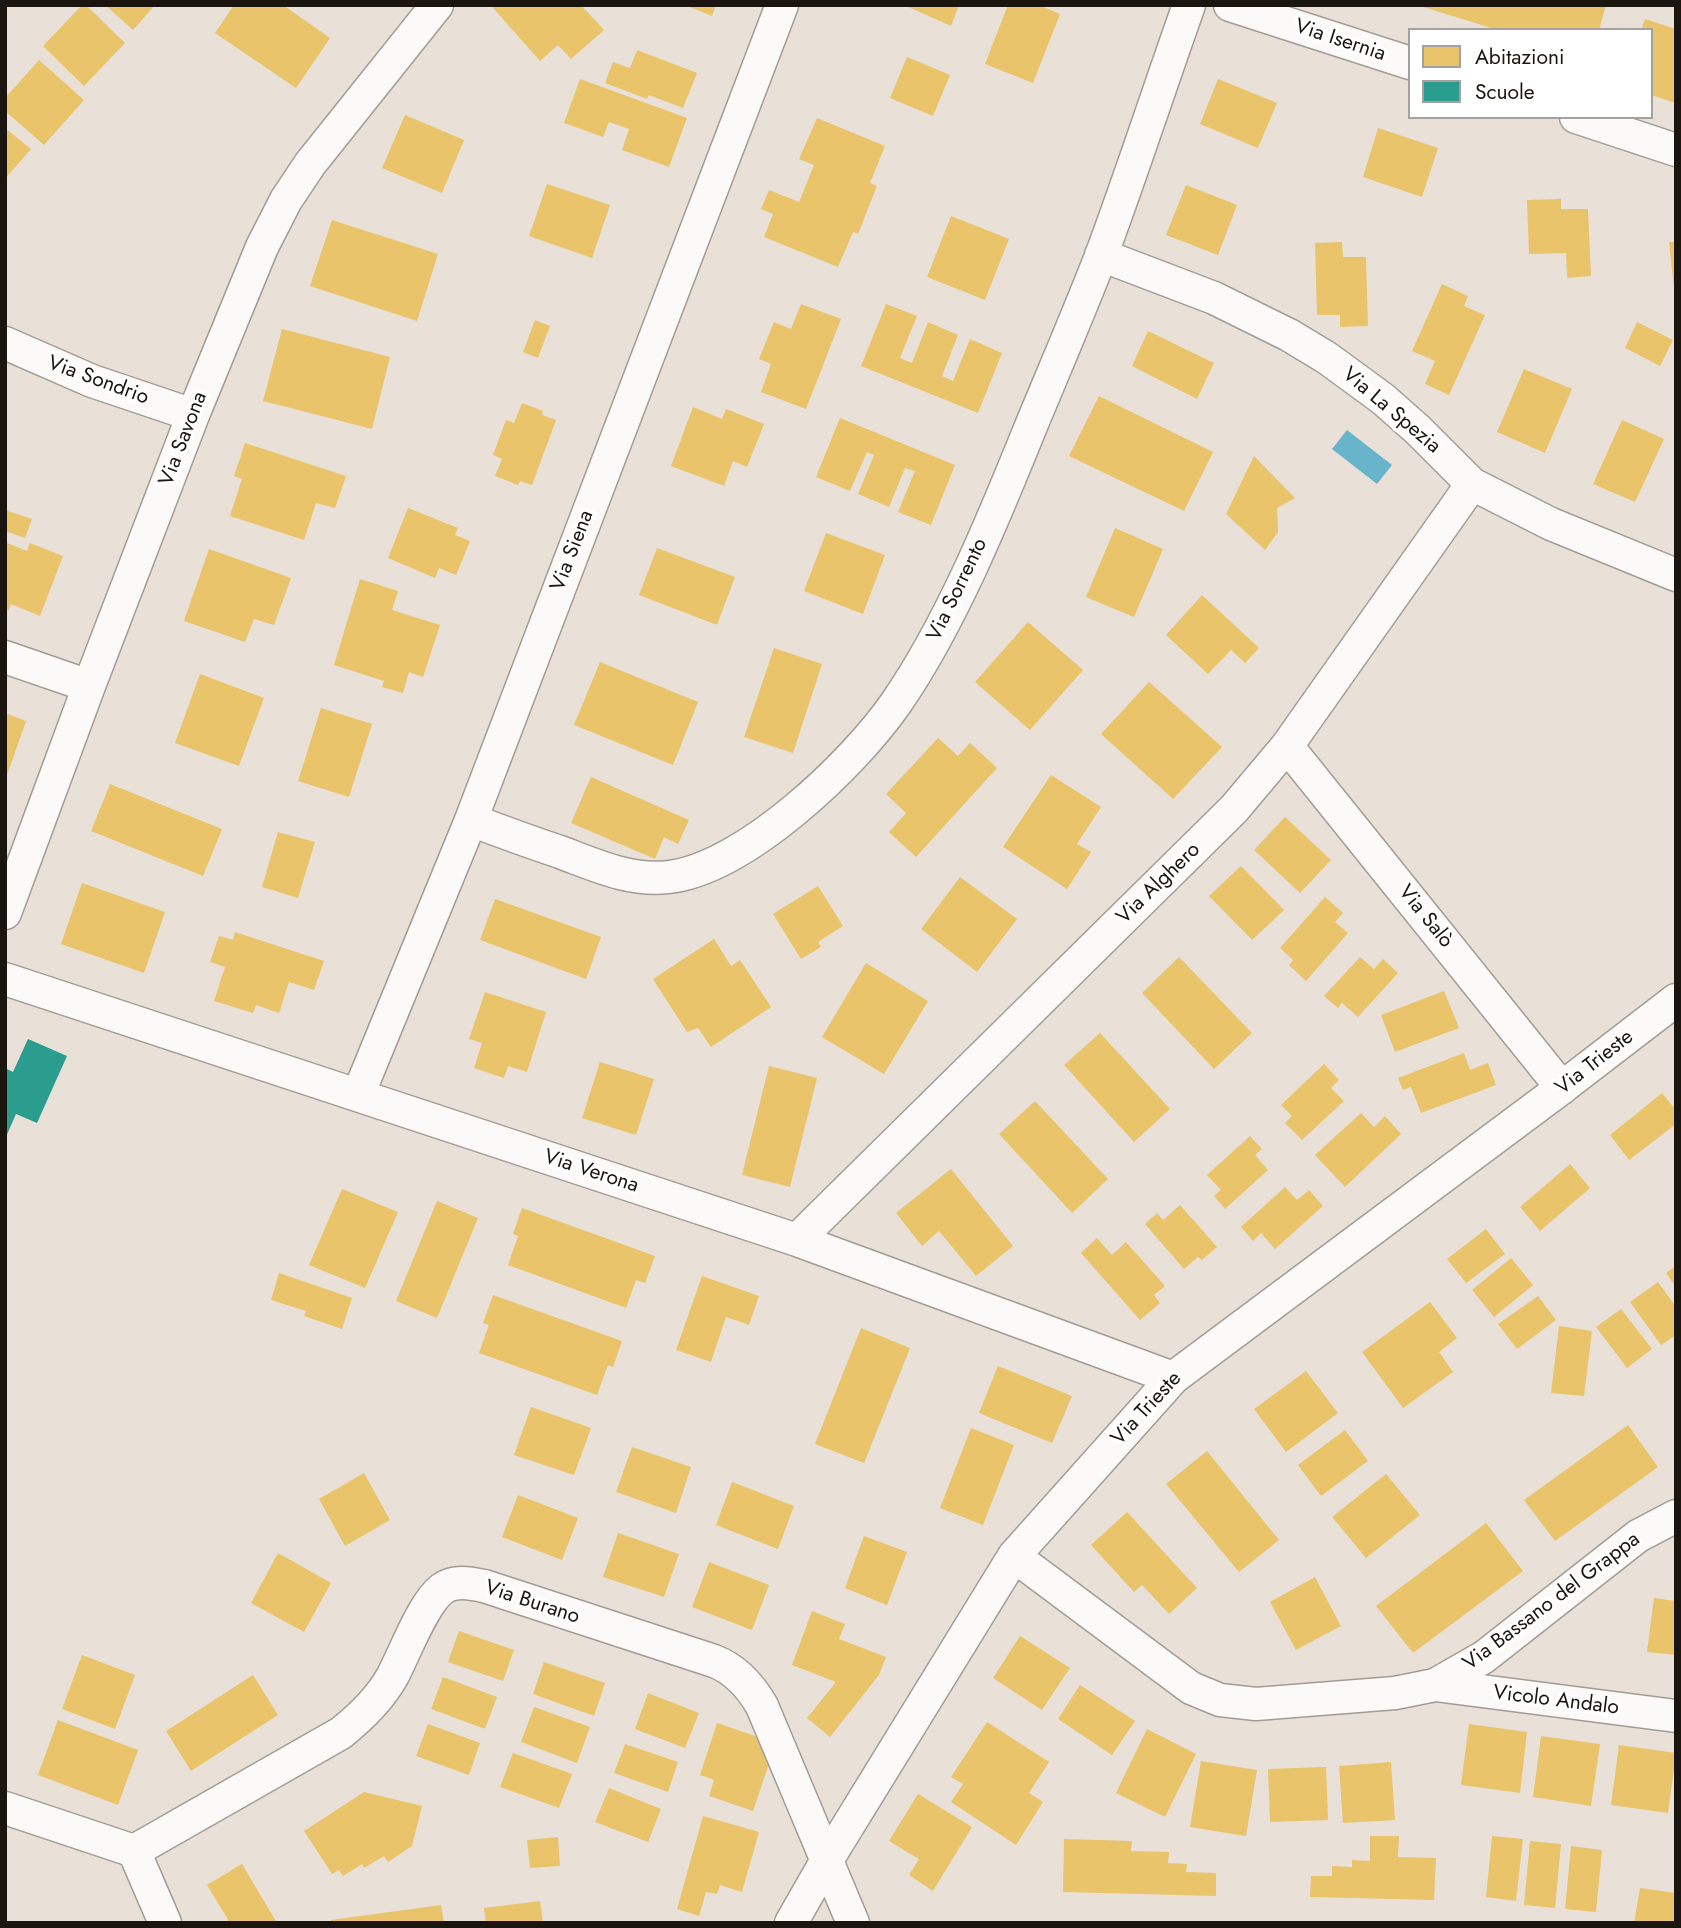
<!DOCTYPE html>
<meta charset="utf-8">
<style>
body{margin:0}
#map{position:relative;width:1681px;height:1928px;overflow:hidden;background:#e9e1d8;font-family:Jost,sans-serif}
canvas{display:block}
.frame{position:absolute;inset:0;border:7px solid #1b150f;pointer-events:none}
.legend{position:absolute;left:1408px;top:28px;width:245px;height:91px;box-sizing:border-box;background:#fff;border:2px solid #a4a19f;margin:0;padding:9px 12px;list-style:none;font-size:21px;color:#1b150f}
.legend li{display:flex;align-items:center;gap:14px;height:35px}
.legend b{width:35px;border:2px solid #a4a19f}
</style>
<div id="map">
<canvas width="1681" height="1928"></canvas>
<div class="frame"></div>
<ul class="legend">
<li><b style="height:19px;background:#e9c46a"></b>Abitazioni</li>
<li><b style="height:19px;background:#2a9d8f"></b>Scuole</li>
</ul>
</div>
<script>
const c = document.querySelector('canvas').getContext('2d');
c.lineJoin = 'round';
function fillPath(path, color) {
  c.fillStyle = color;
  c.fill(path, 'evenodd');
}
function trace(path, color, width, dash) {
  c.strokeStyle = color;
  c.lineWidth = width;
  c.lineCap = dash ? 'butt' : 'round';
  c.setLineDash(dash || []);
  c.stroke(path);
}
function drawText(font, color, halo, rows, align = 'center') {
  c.font = font + ' Jost,sans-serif';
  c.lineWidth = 7;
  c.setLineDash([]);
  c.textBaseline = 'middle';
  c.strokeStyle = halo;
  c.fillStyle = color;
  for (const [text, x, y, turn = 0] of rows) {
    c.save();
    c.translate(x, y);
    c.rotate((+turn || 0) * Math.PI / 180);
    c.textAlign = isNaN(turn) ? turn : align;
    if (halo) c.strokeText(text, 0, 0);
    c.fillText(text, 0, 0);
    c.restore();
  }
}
fillPath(new Path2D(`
 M1347,430L1392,465L1377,484L1332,449Z`), '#68b4ca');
fillPath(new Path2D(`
 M82,5H86L125,43L84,86L43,46Z
 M105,5H155L133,30Z
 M234,5H283L330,38L296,88L215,33Z
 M496,5H581L604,30L571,59L558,45L540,61L493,8Z
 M685,5H716L712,16Z
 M904,5H959L951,26Z
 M1008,5H1039L1060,14L1033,83L985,64Z
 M1606,5L1599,30H1498L1420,6Z
 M1645,19L1676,29V103L1651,95V30H1641Z
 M637,50L697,73L683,108L649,95L647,99L605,83L613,62L630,68Z
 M907,57L950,75L933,116L890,98Z
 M39,60L84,100L44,145L5,111V98Z
 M580,79L687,118L669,167L622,150L629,129L609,122L603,137L564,123Z
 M1218,79L1277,103L1258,148L1200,124Z
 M405,115L464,140L442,193L382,168Z
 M817,118L885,146L870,183L877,186L858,234L853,232L838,267L764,237L773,214L761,209L769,190L799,202L814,165L799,159Z
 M5,128L31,149L5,179Z
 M1378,128L1438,148L1422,197L1363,177Z
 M547,184L610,205L592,258L529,236Z
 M1186,185L1237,205L1218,255L1166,235Z
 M1561,199V209H1588L1591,276L1567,278L1566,253L1529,254L1527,200Z
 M951,216L1009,239L985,300L927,277Z
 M332,220L438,254L417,321L310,286Z
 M1342,242L1343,257H1366L1368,326L1340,327V315H1317L1315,243Z
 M1669,242H1676V288H1674Z
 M1442,284L1468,296L1464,306L1485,315L1449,395L1425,384L1435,361L1412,351Z
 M801,304L841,319L806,409L761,392L771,364L759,359L774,322L791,329Z
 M886,304L917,316L900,358L912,363L928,322L958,335L942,376L953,381L970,339L1002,353L978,413L861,366Z
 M535,320L550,326L538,358L523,352Z
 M1637,322L1673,340L1660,366L1625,348Z
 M282,329L390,357L372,429L263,401Z
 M1148,331L1214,363L1197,399L1132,366Z
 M1524,369L1572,389L1545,453L1497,432Z
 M1099,396L1213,452L1184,511L1069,456Z
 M522,403L543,411L542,415L556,420L532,485L520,481L518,485L495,476L502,459L493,455L506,420L514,423Z
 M693,407L722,419L726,409L764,424L747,467L733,461L724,486L671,466Z
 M840,418L955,465L931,525L898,512L915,471L905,468L889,507L858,494L874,455L867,452L850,491L816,477Z
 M1622,420L1664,439L1635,502L1593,484Z
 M245,443L346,476L335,508L316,503L304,540L230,516L242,479L234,476Z
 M1254,456L1295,498L1277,508L1278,532L1265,550L1226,514Z
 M408,508L458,528L455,535L470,541L456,575L439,568L435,578L388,558Z
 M5,510L32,519L25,538L5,531Z
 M1115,528L1163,549L1134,617L1086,597Z
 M826,533L885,555L863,614L804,591Z
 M7,543L27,551L30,543L63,556L40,616L11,604L9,610L5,609V549Z
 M657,548L735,577L717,625L639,595Z
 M209,549L291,578L274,625L254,619L245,642L184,621Z
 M360,579L398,591L392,610L440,625L423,677L409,672L403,693L382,687L384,681L334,665Z
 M1202,595L1259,648L1245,663L1231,650L1208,674L1166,635Z
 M1028,622L1083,670L1030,730L975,682Z
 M774,648L822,664L793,753L744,737Z
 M600,662L698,702L673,765L574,725Z
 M200,674L264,698L239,766L175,743Z
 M1149,682L1222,747L1173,799L1101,734Z
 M321,708L372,724L349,797L298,781Z
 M5,713L26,721L6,778H5Z
 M938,738L958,756L970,743L997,768L916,857L889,832L906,813L886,794Z
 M1051,775L1101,807L1077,844L1091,852L1067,889L1003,847Z
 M591,777L689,820L678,844L664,837L655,859L571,823Z
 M110,784L222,829L203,876L91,831Z
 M1285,817L1331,860L1300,893L1254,850Z
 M278,832L315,842L298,898L262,887Z
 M1241,866L1284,910L1252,940L1209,896Z
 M960,877L1017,919L977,972L921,929Z
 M82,883L165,912L144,973L61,944Z
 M818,886L843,926L818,942L821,947L801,959L773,914Z
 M1325,897L1343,913L1335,922L1348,933L1306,981L1289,965L1293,960L1280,948Z
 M495,899L601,937L586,979L480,940Z
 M235,932L324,961L314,990L289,982L279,1013L256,1005L253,1013L214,1001L225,967L210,962L219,936L233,940Z
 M714,939L731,966L740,960L771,1007L711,1047L698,1028L687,1032L653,979Z
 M1179,957L1252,1033L1214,1069L1142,993Z
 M1360,957L1374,969L1383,959L1398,973L1358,1017L1342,1003L1338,1008L1324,996Z
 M866,963L928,1001L884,1074L822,1037Z
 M1444,991L1459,1028L1395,1052L1381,1015Z
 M485,992L546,1012L527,1072L508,1066L504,1078L474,1068L482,1043L469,1039Z
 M1100,1033L1170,1109L1134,1142L1064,1065Z
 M1464,1053L1470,1070L1488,1063L1496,1085L1421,1113L1411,1087L1403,1090L1398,1078Z
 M600,1062L654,1079L636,1135L582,1118Z
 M1324,1064L1339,1080L1331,1088L1344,1101L1302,1140L1285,1123L1292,1116L1281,1105Z
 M769,1066L817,1078L790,1187L742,1175Z
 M1662,1093L1676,1110V1124L1629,1160L1610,1135Z
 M1035,1101L1108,1179L1072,1213L999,1134Z
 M1361,1113L1374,1127L1385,1116L1401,1134L1345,1187L1315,1155Z
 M1250,1136L1262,1149L1255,1155L1268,1170L1225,1209L1214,1196L1221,1190L1207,1175Z
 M1570,1164L1590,1188L1540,1231L1520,1207Z
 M951,1169L1013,1246L976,1276L939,1231L922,1246L896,1213Z
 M1285,1187L1297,1200L1309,1190L1323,1206L1275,1249L1261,1233L1253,1241L1241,1227Z
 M342,1189L398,1212L365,1288L309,1265Z
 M437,1201L478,1218L437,1318L396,1301Z
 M1180,1205L1217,1247L1202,1260L1198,1257L1184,1269L1145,1224L1157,1213L1163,1220Z
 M522,1208L655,1256L645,1283L636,1280L626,1308L508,1265L518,1236L513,1234Z
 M1486,1229L1505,1254L1466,1283L1447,1259Z
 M1097,1238L1112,1255L1126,1242L1165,1286L1154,1295L1160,1303L1140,1320L1081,1253Z
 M1511,1258L1533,1285L1494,1317L1472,1290Z
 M1676,1266V1287L1666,1273Z
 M279,1273L352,1298L342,1329L304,1316L306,1311L271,1300Z
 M702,1276L759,1296L749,1325L726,1317L711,1362L676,1350Z
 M1658,1282L1676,1307V1335L1661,1345L1630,1302Z
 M493,1295L622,1341L613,1367L608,1365L597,1395L479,1353L489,1325L483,1323Z
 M1538,1296L1556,1320L1517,1349L1498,1324Z
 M1430,1302L1457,1338L1439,1352L1453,1372L1403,1408L1362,1352Z
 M1621,1309L1652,1349L1627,1368L1596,1327Z
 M1559,1326L1592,1331L1584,1396L1551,1393Z
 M861,1328L910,1348L864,1463L815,1444Z
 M998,1366L1072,1396L1052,1443L979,1413Z
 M1306,1371L1338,1413L1286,1452L1254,1409Z
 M531,1407L591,1428L574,1475L514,1455Z
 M1628,1425L1658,1467L1555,1541L1524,1500Z
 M971,1428L1014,1445L983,1525L940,1508Z
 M1345,1430L1368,1461L1321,1496L1298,1465Z
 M632,1447L691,1467L676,1513L616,1492Z
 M1207,1451L1279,1540L1239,1572L1166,1484Z
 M364,1473L390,1520L345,1546L319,1499Z
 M1386,1474L1420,1515L1366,1558L1332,1517Z
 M732,1482L794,1506L778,1549L716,1525Z
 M518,1495L578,1518L562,1560L502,1537Z
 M1127,1512L1197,1588L1169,1614L1142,1585L1134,1592L1091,1545Z
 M1486,1523L1523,1571L1413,1653L1376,1606Z
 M618,1533L679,1554L664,1597L603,1577Z
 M864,1536L907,1552L887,1605L845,1588Z
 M278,1553L331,1583L304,1632L251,1603Z
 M709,1562L769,1585L752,1630L692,1607Z
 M1315,1577L1341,1626L1296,1650L1270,1602Z
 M1654,1598L1676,1601V1655L1647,1652Z
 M812,1611L845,1624L839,1639L886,1657L879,1675L830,1737L807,1718L836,1682L792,1665Z
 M459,1631L514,1650L503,1681L448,1662Z
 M1020,1636L1070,1668L1042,1710L993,1678Z
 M82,1655L135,1675L115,1729L62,1709Z
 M544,1662L605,1683L594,1716L533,1694Z
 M253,1675L278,1715L191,1771L166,1731Z
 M443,1677L497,1697L485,1729L431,1709Z
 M1080,1685L1135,1721L1112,1755L1058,1719Z
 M648,1693L699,1713L685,1748L635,1729Z
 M534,1707L590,1727L577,1763L521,1742Z
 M58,1720L138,1750L118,1805L38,1775Z
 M987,1722L1049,1762L1029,1793L1043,1802L1016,1845L951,1802L963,1784L951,1777Z
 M717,1723L776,1743L753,1811L709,1796L714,1780L700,1775Z
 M428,1724L480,1743L469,1775L416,1756Z
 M1469,1724L1527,1732L1520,1793L1461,1785Z
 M1147,1729L1196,1754L1165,1817L1116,1793Z
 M1541,1736L1600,1744L1591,1806L1533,1797Z
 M625,1744L678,1762L668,1792L614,1773Z
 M1619,1745L1676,1753L1668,1813L1611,1805Z
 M513,1753L572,1774L559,1808L500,1787Z
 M1201,1761L1257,1770L1246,1836L1190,1827Z
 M1391,1762L1395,1820L1343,1823L1339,1766Z
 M1326,1767L1328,1820L1270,1822L1268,1769Z
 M609,1788L661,1809L648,1842L595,1822Z
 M364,1792L422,1806L412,1846L388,1862L384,1856L364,1868L362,1864L343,1876L339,1870L332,1874L304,1831Z
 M918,1794L972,1827L933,1891L909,1875L919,1859L889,1841Z
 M703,1816L759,1832L742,1892L720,1885L717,1894L706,1892L699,1916L677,1909Z
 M1370,1836H1399L1398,1857L1436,1858L1434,1900L1310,1897L1311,1876H1332V1866L1352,1867V1860L1370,1861Z
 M1492,1836L1523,1839L1516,1901L1486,1897Z
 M558,1837L560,1866L530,1868L527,1840Z
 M1064,1839L1132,1841L1131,1851L1169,1852L1168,1863L1187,1864L1186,1872L1216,1873V1896L1063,1892Z
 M1530,1841L1561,1844L1555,1908L1524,1905Z
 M1571,1846L1602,1850L1596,1912L1565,1909Z
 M242,1864L277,1923H230L207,1885Z
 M1640,1888L1676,1893V1923H1634Z
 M540,1901L543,1923H486L484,1908Z
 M441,1905L444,1923H331V1920Z`), '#e9c46a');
fillPath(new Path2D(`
 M28,1039L67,1056L37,1123L16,1114L5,1139V1068L13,1072Z`), '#2a9d8f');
const minor = new Path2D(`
 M1230,5L1410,63
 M1576,117L1676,150
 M1101,255L1214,298L1289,335L1327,358L1383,399L1418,430L1472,484L1551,524L1676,575
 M5,343L92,381L193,415
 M5,657L89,686
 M1287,746L1562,1088
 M471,820C500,831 530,842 560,852C595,865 631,882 669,877C745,868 853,765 896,703C950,625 993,520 1029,431C1053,373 1078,315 1101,256C1132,173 1159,89 1189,5
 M5,913L89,686L193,415L262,247L286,200L310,164L437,5
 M5,979L797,1240L1173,1378
 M358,1095L471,820L782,5
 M797,1240L1234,809L1287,746L1472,484
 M1014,1556L1191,1688L1220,1700L1256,1704L1395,1693L1435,1685L1484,1657L1638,1536L1676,1516
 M1435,1685L1676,1716
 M5,1808L134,1851L165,1923
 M134,1851L341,1733C361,1717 379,1700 392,1677C404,1655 423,1603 442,1589C454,1580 470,1583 484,1586L714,1661C735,1669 751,1687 762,1706L853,1923
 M791,1923L827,1860L1014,1556L1173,1378L1555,1093L1676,1000`);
trace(minor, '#a39c95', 35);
trace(minor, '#fcfaf9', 32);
drawText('21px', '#1b150f', '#fff', [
 ["Via Isernia",1340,41,18],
 ["Via Sondrio",98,381,20],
 ["Via La Spezia",1391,411,40],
 ["Via Savona",184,439,-69],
 ["Via Siena",573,551,-69],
 ["Via Sorrento",958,590,-64],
 ["Via Alghero",1159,884,-44],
 ["Via Salò",1425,917,51],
 ["Via Trieste",1595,1063,-38],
 ["Via Verona",591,1172,18],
 ["Via Trieste",1147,1409,-47],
 ["Via Bassano del Grappa",1552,1602,-37],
 ["Via Burano",532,1603,18],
 ["Vicolo Andalo",1556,1701,7]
]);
</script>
